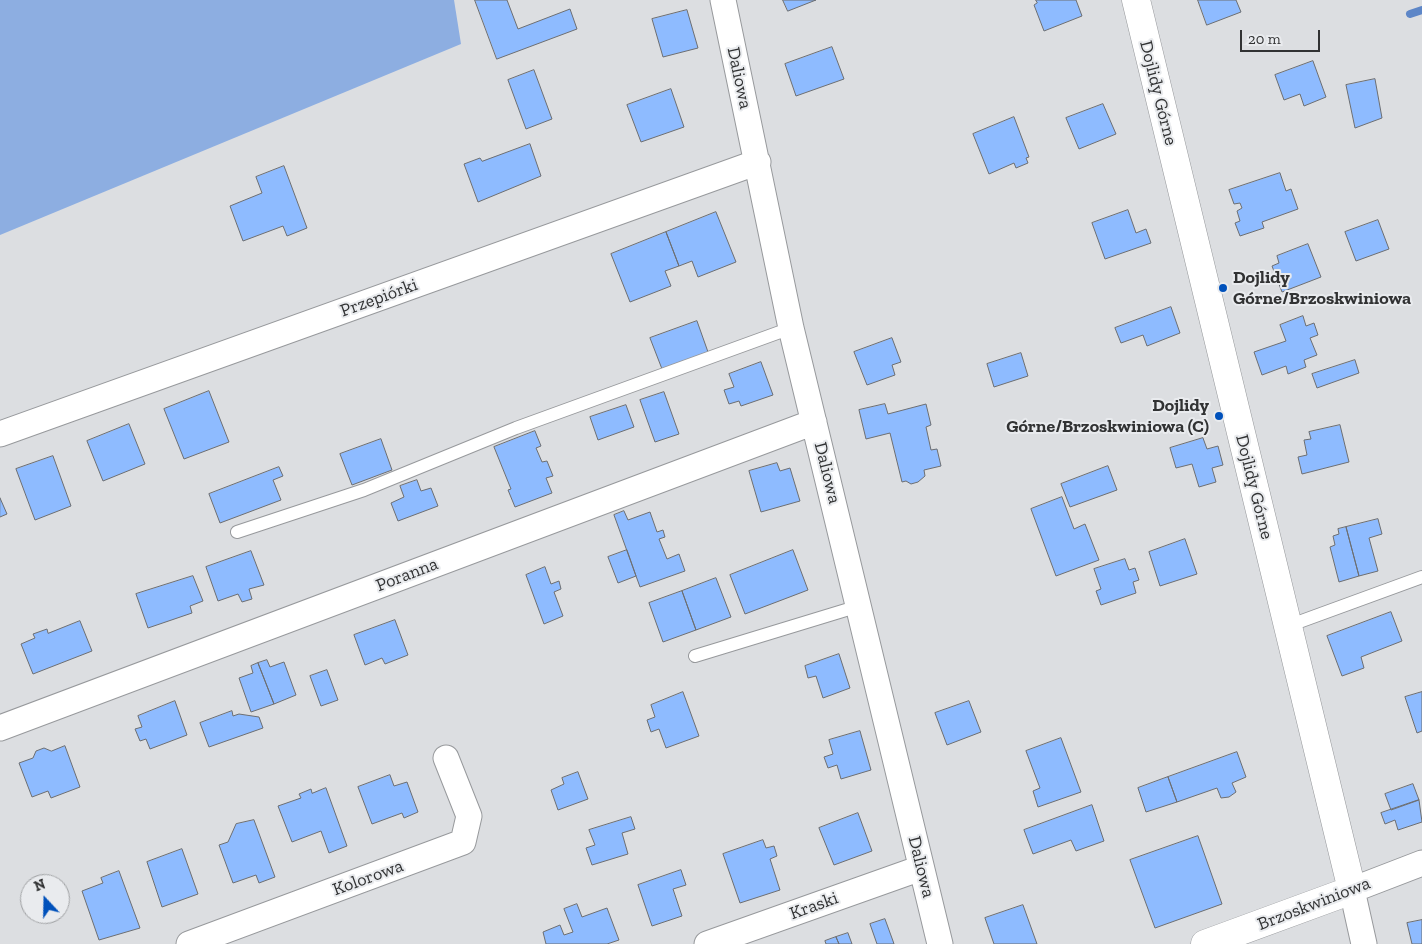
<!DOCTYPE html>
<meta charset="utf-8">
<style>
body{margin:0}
#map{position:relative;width:1422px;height:944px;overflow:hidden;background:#dcdee1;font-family:"Zilla Slab",serif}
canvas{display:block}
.north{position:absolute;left:20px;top:874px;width:50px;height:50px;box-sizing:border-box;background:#e9ebee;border:1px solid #9fa1a3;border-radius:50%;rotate:339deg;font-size:14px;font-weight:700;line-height:20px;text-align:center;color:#313233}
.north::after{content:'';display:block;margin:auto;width:18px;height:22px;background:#0051bb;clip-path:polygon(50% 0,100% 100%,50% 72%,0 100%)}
.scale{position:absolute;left:1240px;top:30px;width:80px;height:22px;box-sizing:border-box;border:2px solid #313233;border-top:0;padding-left:6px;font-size:15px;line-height:18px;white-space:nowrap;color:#313233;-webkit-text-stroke:4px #e9ebee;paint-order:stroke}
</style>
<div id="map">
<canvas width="1422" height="944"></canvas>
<div class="north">N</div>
<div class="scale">20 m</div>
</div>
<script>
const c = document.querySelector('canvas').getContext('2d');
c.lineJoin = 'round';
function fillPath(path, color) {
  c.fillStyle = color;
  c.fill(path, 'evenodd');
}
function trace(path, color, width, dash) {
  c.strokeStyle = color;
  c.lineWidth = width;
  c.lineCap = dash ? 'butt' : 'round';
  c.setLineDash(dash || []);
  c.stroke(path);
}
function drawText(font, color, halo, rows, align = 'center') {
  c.font = font + ' "Zilla Slab",serif';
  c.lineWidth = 4;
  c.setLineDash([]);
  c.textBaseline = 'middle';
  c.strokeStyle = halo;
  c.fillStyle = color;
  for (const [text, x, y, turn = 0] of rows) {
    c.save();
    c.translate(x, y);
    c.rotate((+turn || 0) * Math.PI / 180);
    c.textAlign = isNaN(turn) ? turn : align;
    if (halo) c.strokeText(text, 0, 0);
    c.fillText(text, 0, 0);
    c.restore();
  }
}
fillPath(new Path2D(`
 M0,0H454L461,44L0,235Z`), '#8daee1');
trace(new Path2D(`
 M1410,14L1422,10`), '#5d86c7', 8);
const building = new Path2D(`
 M475,0H507L518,29L570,9L577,29L497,59Z
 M783,0H816L788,11Z
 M1036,0H1076L1082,16L1044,31L1034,5L1037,3Z
 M1198,0H1236L1241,12L1207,25Z
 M687,10L698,48L663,57L652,19Z
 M832,47L844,79L796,96L785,64Z
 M1313,61L1326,97L1304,106L1300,94L1284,100L1275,75Z
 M534,70L552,119L526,129L508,80Z
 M1375,79L1382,118L1355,128L1346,85Z
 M671,89L684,127L641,142L627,105Z
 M1103,104L1116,134L1079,149L1066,118Z
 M1014,117L1029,157L1026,158L1028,163L1016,168L1014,163L989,174L973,134Z
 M530,144L541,176L478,202L464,164L480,158L482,161Z
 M284,166L307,228L287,236L283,226L243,241L230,206L262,193L256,177Z
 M1280,173L1286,191L1291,189L1298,209L1262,222L1264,228L1240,236L1235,223L1240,221L1237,211L1242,208L1240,203L1234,204L1229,190Z
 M1128,210L1136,233L1146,229L1151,243L1105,259L1092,223Z
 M716,212L736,262L698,277L692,261L679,266L666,232Z
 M1378,220L1389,249L1356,261L1345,232Z
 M666,232L679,266L665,271L671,286L630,302L611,254Z
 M1308,244L1321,277L1282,292L1272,266L1279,263L1277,256Z
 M1171,307L1180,333L1147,346L1143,335L1121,343L1115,328Z
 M1303,316L1306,326L1314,323L1318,335L1310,338L1317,355L1304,360L1306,367L1288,374L1286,366L1262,375L1254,352L1286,341L1280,325Z
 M697,321L708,352L662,369L650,338Z
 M892,338L901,362L892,365L895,375L867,385L854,352Z
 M1021,353L1028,376L994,387L987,364Z
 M1355,360L1359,373L1317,388L1312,374Z
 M761,362L773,395L741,406L739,401L729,404L724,390L734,387L729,374Z
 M209,391L229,442L184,459L164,409Z
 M664,392L679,434L655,442L640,400Z
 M885,404L888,414L926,404L931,425L926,427L931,450L937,449L941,466L924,470L925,476L918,482L911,484L906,481L902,482L890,433L866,439L859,410Z
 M626,405L634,427L598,440L590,417Z
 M129,424L145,464L103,481L87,441Z
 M1340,425L1349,462L1302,474L1298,457L1307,455L1304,440L1311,439L1309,432Z
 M535,431L541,446L536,448L542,462L547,461L553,476L546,478L552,493L515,507L508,490L511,489L494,447Z
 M1203,438L1207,449L1218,446L1223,465L1212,468L1216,482L1199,487L1192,464L1176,468L1170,448Z
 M381,439L392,470L352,485L340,454Z
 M53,456L71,506L35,520L16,469Z
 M777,463L780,471L790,468L800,501L761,512L749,471Z
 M1108,466L1117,490L1070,507L1061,484Z
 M279,467L283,476L273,480L281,500L220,523L209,494Z
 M417,480L421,491L431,488L438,506L398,521L391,503L404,497L400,486Z
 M1062,497L1074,529L1085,524L1099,560L1056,576L1031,509Z
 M0,498L7,514L0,517Z
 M624,511L628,520L650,512L657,532L663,530L665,537L659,539L667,559L679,554L685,571L640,587L614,515Z
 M1378,519L1382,534L1369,538L1378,571L1359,576L1346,527Z
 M1346,527L1359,576L1339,582L1330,547L1335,545L1333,536L1339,534L1338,529Z
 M1185,539L1197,574L1160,586L1149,552Z
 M627,550L636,576L618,583L608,557Z
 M793,550L808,590L745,614L730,575Z
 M251,551L264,585L249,589L252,599L242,602L238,594L218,601L206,567Z
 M1125,559L1129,570L1135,568L1139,580L1133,582L1136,593L1101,605L1096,591L1101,589L1094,569Z
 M545,567L551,584L559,581L561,589L554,592L563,616L544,624L526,575Z
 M193,576L203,601L190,606L192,613L148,628L136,594Z
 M716,578L731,617L696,630L682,591Z
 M682,591L696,630L663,642L649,603Z
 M1391,612L1402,641L1361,657L1364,668L1342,676L1327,636Z
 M395,620L408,655L385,664L382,658L365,665L354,635Z
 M80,621L92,651L33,674L21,644L35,638L33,634L47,629L48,633Z
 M839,654L850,688L823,698L816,676L808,678L805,666Z
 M267,660L270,667L284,662L296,695L274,704L258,663Z
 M258,663L274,704L251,712L239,678L253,673L251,666Z
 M327,670L338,700L321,706L310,676Z
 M683,692L699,736L666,748L659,729L651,732L647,720L655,717L651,705Z
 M1422,692V731L1417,733L1405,697Z
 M175,701L187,735L150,749L146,739L140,741L135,729L142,727L138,716Z
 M969,701L981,732L947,745L935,713Z
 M232,711L233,716L239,714L259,717L263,728L209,747L200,723Z
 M860,731L871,770L841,779L837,765L828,768L824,757L833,754L829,740Z
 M1061,738L1081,792L1038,807L1033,791L1040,788L1026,751Z
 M65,746L80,787L51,798L48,791L32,797L19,763L33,758L36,751L44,748L51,751Z
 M1237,752L1246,777L1232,783L1236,792L1229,797L1221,798L1217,788L1177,802L1168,777Z
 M578,772L588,799L558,810L551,790L564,784L562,778Z
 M390,775L394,786L407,782L418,812L404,818L402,813L372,824L358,787Z
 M1168,777L1177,802L1146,812L1138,788Z
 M1413,784L1419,800L1391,810L1385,794Z
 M326,788L347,846L329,853L321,831L292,842L278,806L301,798L299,794L311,789L312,793Z
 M1419,800L1422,822L1398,830L1395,820L1385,824L1381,813Z
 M1092,805L1104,841L1076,851L1071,840L1033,854L1024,830Z
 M858,813L872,851L834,865L819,828Z
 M631,817L635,829L622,833L628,854L592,865L586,848L595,845L589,830Z
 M254,820L275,877L259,883L256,875L233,883L219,845L228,842L236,824Z
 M1198,836L1222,904L1155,928L1130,860Z
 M763,840L766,848L774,846L777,856L770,859L780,890L740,903L723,854Z
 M182,849L198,894L162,907L147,862Z
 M681,870L686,885L673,889L682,916L652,926L638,885Z
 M119,871L140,928L99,940L82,891L103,883L101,878Z
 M577,904L582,917L607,908L619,940L607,944H546L543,932L560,925L564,935L573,932L564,909Z
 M1023,905L1037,944H994L985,918Z
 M885,919L893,941L894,944H877L870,924Z
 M1422,920V944H1412L1407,923Z
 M848,933L852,944H839L836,937Z
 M836,937L839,944H826L825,941Z`);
fillPath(building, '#8ebbff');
trace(building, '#6c6e71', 1);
const service = new Path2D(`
 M237,532L364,490L516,428L791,328
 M1288,626L1422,577
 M695,656L859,606`);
const minor = new Path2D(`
 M723,0L791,328L940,944
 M0,434L758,162
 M0,728L814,422
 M189,944L463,842L469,816L446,758
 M707,944L921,868
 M1364,944L1352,890L1422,863`);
const tertiary = new Path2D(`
 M1136,0L1352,890L1205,944`);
trace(service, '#97999c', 14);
trace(minor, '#97999c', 27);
trace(tertiary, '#97999c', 29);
trace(service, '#fff', 12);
trace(minor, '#fff', 25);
trace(tertiary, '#fff', 28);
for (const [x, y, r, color] of [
 [1223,288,5,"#0051bb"],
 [1219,416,5,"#0051bb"]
]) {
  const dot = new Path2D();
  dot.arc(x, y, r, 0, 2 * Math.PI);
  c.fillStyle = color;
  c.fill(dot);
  trace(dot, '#e9ebee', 2);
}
drawText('18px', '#313233', '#e9ebee', [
 ["Daliowa",739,78,78],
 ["Dojlidy Górne",1158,93,76],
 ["Przepiórki",379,298,-20],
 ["Daliowa",827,473,76],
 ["Dojlidy Górne",1254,487,76],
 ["Poranna",407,575,-21],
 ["Daliowa",921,867,76],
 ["Kolorowa",368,878,-20],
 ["Brzoskwiniowa",1314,904,-21],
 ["Kraski",814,906,-20]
]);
drawText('bold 18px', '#313233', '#e9ebee', [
 ["Dojlidy",1233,278],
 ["Górne/Brzoskwiniowa",1233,299],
 ["Dojlidy",1209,406,"right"],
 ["Górne/Brzoskwiniowa (C)",1209,427,"right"]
], 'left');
</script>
